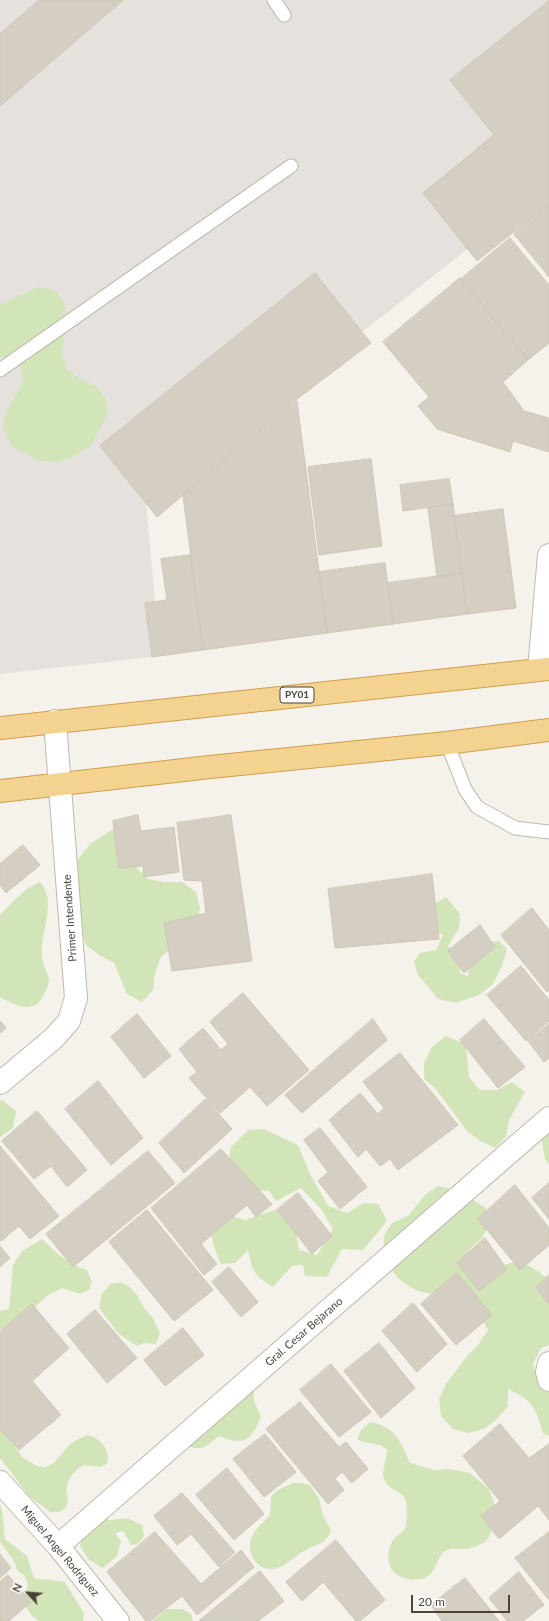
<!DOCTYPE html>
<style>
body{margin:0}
#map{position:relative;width:549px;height:1621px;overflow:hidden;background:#f5f2ec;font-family:Lato,sans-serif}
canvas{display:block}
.north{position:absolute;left:8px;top:1573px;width:40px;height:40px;-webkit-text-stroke:3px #fff;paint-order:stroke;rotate:296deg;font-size:11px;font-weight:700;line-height:16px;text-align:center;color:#49433a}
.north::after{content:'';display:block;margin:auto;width:14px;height:18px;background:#49433a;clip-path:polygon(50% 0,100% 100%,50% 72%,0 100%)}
.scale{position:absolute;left:411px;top:1595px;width:99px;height:18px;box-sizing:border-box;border:2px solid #49433a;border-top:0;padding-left:5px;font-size:12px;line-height:14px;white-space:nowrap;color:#49433a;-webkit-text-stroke:3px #fff;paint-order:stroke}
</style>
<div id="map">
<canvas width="549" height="1621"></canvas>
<div class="north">N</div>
<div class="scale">20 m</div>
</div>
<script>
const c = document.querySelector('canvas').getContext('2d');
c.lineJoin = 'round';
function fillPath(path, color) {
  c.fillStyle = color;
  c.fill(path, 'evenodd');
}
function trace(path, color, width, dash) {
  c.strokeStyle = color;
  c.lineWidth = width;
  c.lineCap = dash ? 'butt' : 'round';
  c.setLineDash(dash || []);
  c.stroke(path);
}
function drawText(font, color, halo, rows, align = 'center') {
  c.font = font + ' Lato,sans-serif';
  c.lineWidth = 3;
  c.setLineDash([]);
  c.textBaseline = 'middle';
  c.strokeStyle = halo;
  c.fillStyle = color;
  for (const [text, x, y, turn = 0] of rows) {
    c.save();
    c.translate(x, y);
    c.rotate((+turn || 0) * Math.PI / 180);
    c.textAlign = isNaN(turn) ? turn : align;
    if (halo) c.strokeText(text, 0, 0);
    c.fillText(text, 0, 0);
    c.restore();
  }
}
fillPath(new Path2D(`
 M0,0H549V185L146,502L160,656L0,674Z`), '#e5e1dd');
fillPath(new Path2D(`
 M38,287L55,290L64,303L67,319L62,352L66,369L80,379L96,386L106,399L107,416L91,445L77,455L58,462L40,461L11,446L3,428L6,412L24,382L20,366L0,356V305Z
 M113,829L128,836L133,851L136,867L148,879L164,882H182L196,892L200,908L196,924L186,937L161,957L155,973L153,990L142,1002L127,994L114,963L99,955L86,945L81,929L75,876L78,859L90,844Z
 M40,882C54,897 46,920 43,938C41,949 41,958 45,968C46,972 49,976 49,980C49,984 46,991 44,994C35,1016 15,1005 0,997V915C12,902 24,889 40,882Z
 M446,897L460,914L459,928L448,946C458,955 459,960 460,973L468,976L469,959L486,942L499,941L507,949L502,966L492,985L479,995L456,1003L438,999L418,975L414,962L420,953L436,950L443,935L427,927L429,907Z
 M446,1036L466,1044L469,1077L480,1090H497L512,1082L525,1092L509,1120L506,1137L495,1148L480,1141L467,1131L436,1089L424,1079V1063L432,1047Z
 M2,1100L16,1111L13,1128L0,1137V1101Z
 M264,1129L298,1145L310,1174L328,1206L347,1213L364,1203L378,1204L387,1221L363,1250L342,1249L327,1277L305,1276L303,1265L292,1266L273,1287C253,1274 253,1273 248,1250L235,1263L221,1264L214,1247L210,1231L223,1214L246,1220L268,1212L292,1206L299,1250L317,1255L333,1229L321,1209L301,1188L276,1201L269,1191L243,1190L227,1173L231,1147L248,1130Z
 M549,1129V1164L545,1159L542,1141Z
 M438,1186L455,1190L485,1207L490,1223L482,1238L470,1249L461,1263L491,1272C520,1255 523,1262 549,1279V1345L541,1348L533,1364C535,1373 538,1388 549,1391V1436L543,1433C535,1407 533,1401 508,1389V1406L496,1420L484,1429L468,1433L453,1429L441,1416L439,1399L446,1384L466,1357L478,1345L488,1330L465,1286C456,1289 440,1295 432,1294C405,1291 381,1268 384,1239C384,1234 389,1228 392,1223L408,1216L425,1195Z
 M42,1239C57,1253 67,1264 87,1270L92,1282L89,1290L80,1294L62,1288L48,1295L20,1321L0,1330V1311L9,1309L13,1265L22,1251Z
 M121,1282L131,1288L137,1295L144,1308L153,1318L160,1333L156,1344L144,1343L137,1346L119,1334L99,1308L102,1294L110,1284Z
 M241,1375L254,1380V1402L261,1416C252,1440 245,1447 219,1436C208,1445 203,1452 188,1446L227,1384L233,1378Z
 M370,1422C396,1427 401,1442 410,1463L434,1470L449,1469L470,1473L489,1489L496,1508V1521L489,1537L484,1543L469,1549H450L443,1552C436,1562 434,1577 421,1579C412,1581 402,1579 395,1573C386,1565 387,1548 394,1539C398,1534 404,1533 406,1526C407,1519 407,1507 406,1501C403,1489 385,1492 383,1474C383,1466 387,1459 387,1450C378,1441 369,1446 357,1439L361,1430Z
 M0,1425L22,1457L37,1466L46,1467L54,1463L71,1443L87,1435C101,1438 111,1450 107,1464C95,1470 92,1464 83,1466C76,1468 68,1479 67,1485C65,1495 71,1497 65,1509L58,1512H50L29,1496L0,1458Z
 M293,1483H302L310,1485L319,1499L323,1516L331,1530C326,1545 318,1543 306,1550C296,1555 288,1565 277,1568C258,1574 245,1553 252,1536C256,1528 264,1522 270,1515L271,1497L276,1491Z
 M0,1504C4,1512 3,1529 5,1539L27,1556L34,1578L65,1582L84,1613L83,1621H39L32,1616L23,1602L28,1585L24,1575L17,1570L15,1563L0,1541Z
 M94,1517L110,1520L127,1518L142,1525L144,1536L139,1543L131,1545L123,1531L115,1533L121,1541L117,1556L103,1568L89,1560L80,1546L84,1529Z
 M167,1609H183L191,1614L193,1621H152Z`), '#d2e5b9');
const building = new Path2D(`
 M40,0H123L0,106V34Z
 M549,1V204L477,261L423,193L494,135L450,80Z
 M549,205V277L514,234Z
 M510,238L549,285V343L528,360L461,279Z
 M315,273L371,343L297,399L157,517L100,446Z
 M460,278L528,360L503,382L524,411L549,418V452L513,441L510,452L437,429L418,406L429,397L383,342Z
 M297,401L327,633L203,650L183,495Z
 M371,459L382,546L319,555L308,467Z
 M449,479L453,504L403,511L400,485Z
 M453,504L462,573L437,577L428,508Z
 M503,509L516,608L467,614L454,516Z
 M190,555L203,650L152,657L145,603L167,600L161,559Z
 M385,563L393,624L327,633L319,572Z
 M462,573L467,614L393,624L388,583Z
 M138,815L141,831L174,827L179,872L144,877L143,866L119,868L113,821Z
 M231,815L252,961L172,971L164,923L206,913L202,881L184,880L177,823Z
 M23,845L40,865L6,893L0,885V864Z
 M432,874L439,939L335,948L328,889Z
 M532,908L549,930V990L547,992L501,935Z
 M480,925L495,947L464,973L448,951Z
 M521,966L549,1000V1021L526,1041L487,995Z
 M243,993L309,1070L267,1106L250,1087L220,1113L189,1078L197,1072L179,1049L203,1028L221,1050L228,1044L210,1022Z
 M137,1014L171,1056L144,1078L111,1037Z
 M373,1019L387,1040L302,1113L285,1095Z
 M484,1019L525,1067L498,1088L460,1040Z
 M0,1021L6,1028L0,1033Z
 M549,1024V1058L544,1062L528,1041Z
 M400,1053L458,1125L398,1170L390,1159L380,1166L366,1149L358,1157L329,1120L360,1093L378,1114L384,1108L363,1082Z
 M98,1081L143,1138L111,1165L65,1109Z
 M206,1099L232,1129L184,1173L159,1143Z
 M37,1111L87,1170L67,1187L51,1166L34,1179L2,1141Z
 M320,1128L367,1187L340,1209L318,1181L328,1172L304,1140Z
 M0,1146L59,1216L30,1239L19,1226L1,1241L0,1239Z
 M221,1149L272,1204L256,1217L247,1205L201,1244L217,1264L204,1275L151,1208Z
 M148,1151L175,1183L73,1267L46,1234Z
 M549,1183V1219L532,1198Z
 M515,1185L549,1228V1245L520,1270L478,1219Z
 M298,1193L332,1236L312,1254L277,1210Z
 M147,1210L213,1290L174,1321L109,1242Z
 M485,1238L507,1269L479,1291L457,1263Z
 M0,1246L10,1258L0,1267Z
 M229,1267L258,1302L241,1317L212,1282Z
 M457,1273L492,1315L456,1345L421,1304Z
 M549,1275V1304L536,1288Z
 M413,1303L447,1344L417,1372L382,1331Z
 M32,1304L69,1348L32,1381L61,1415L19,1450L0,1429V1332Z
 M95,1310L137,1358L107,1383L67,1334Z
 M183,1328L204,1355L165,1386L144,1360Z
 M379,1343L415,1388L381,1418L344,1371Z
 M331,1364L371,1412L339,1437L300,1390Z
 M300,1402L339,1447L346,1442L368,1469L352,1483L342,1472L335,1479L344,1490L328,1504L266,1429Z
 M500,1424L529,1458L549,1444V1520L538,1506L499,1539L481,1516L500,1501L463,1456Z
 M265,1434L296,1472L264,1497L233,1459Z
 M227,1468L264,1514L234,1540L196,1495Z
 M182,1493L235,1552L219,1567L191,1534L177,1545L154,1516Z
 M155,1532L201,1584L241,1550L254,1567L197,1615L182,1596L150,1621H146L107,1572Z
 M549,1532V1600L515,1558Z
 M336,1540L385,1600L360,1621H356L323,1582L302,1601L286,1582Z
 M0,1554L11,1568L0,1578Z
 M260,1571L284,1601L258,1621H199Z
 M519,1572L544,1605L523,1621H507L489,1598Z
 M8,1575L31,1602L9,1621H0V1582Z
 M465,1578L499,1621H442L431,1605Z`);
fillPath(building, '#d5cec2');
trace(building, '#d0c5b6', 1);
const service = new Path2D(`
 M274,0L284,15
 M0,370L291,166
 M447,743L465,789L477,807L515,828L549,832`);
const minor = new Path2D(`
 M0,1083L54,1038L69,1021L76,998L55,721
 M549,1363L547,1372L549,1380
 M0,1482L58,1546L118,1621
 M58,1546L549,1118`);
const tertiary = new Path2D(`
 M539,669L549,555`);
const trunk = new Path2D(`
 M0,728L549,669
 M0,791L210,767L447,743L549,730`);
trace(service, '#c0b9af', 15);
trace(minor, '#c0b9af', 24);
trace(tertiary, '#c0b9af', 24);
trace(trunk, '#d19d4a', 24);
trace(service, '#fff', 13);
trace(minor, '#fff', 22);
trace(tertiary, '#fff', 22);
trace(trunk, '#f4d28f', 22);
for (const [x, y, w] of [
 [297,695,34]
]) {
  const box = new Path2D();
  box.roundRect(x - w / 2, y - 8, w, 16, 3);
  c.fillStyle = '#fff';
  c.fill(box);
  trace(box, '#49433a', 1);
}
drawText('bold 10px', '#49433a', null, [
 ["PY01",297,695]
]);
drawText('11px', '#49433a', '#fff', [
 ["Primer Intendente",70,918,-94],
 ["Gral. Cesar Bejarano",304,1332,-41],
 ["Miguel Angel Rodriguez",60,1551,50]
]);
</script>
